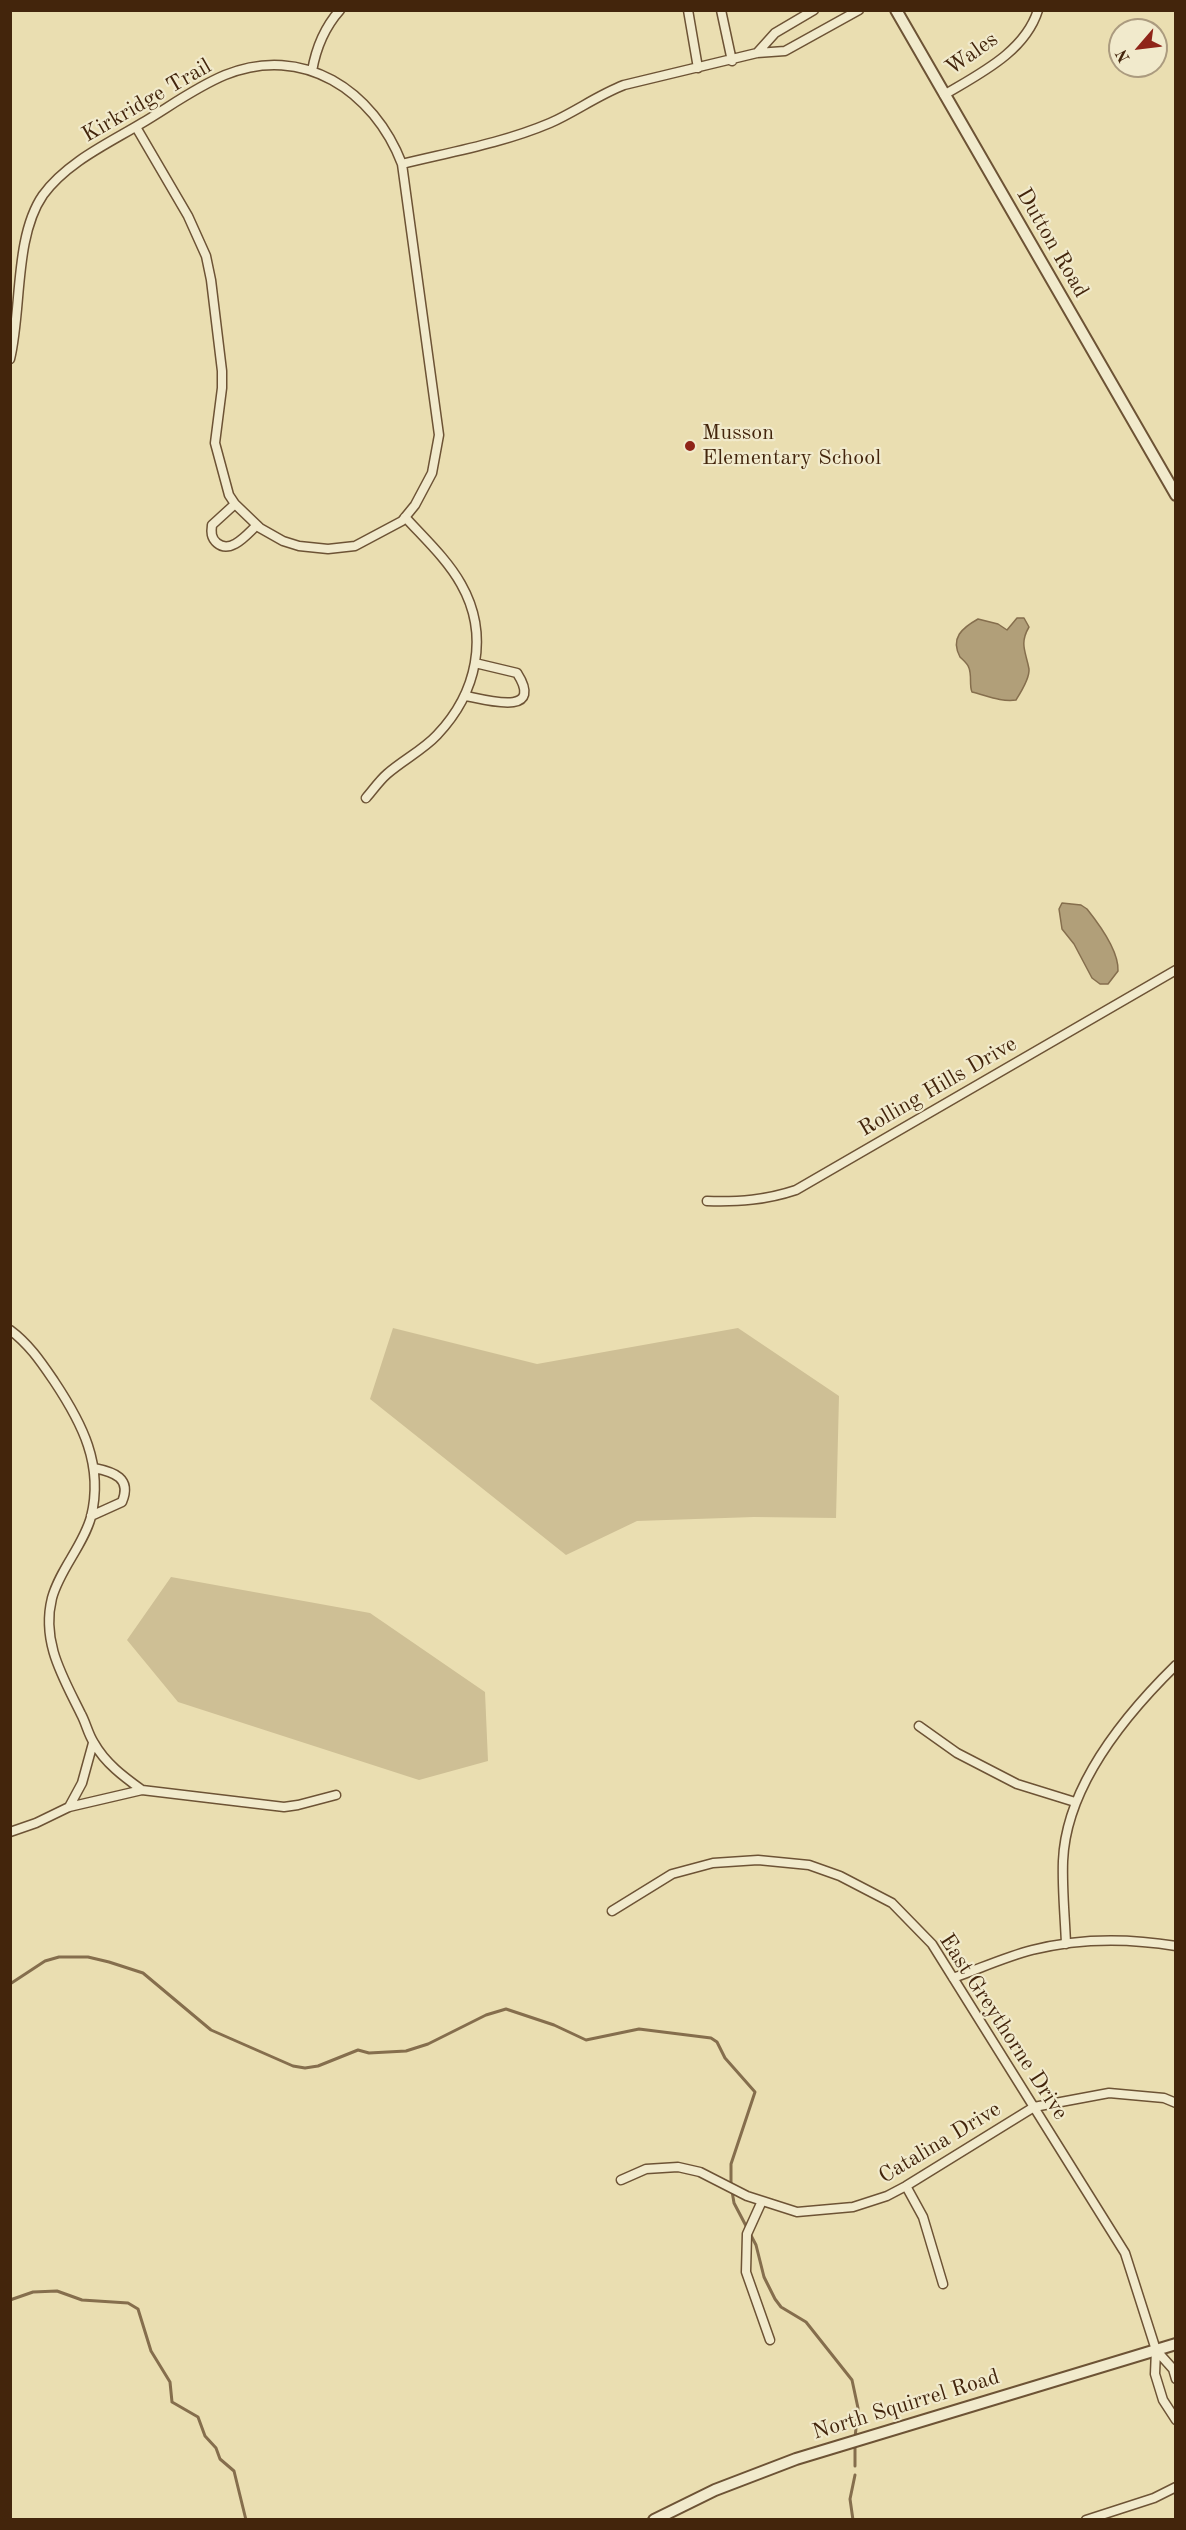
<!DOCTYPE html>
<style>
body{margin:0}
#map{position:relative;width:1186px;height:2530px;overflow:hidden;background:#eadeb1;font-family:"Old Standard TT",serif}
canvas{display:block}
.frame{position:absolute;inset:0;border:12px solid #43250c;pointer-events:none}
.north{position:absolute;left:1108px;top:18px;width:60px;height:60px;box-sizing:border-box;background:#f1eacc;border:2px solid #ab9b7f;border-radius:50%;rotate:242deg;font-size:16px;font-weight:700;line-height:24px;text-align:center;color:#43250c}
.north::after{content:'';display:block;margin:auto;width:21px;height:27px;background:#8f2418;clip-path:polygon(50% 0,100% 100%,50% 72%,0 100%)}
</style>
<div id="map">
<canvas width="1186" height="2530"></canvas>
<div class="frame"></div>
<div class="north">N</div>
</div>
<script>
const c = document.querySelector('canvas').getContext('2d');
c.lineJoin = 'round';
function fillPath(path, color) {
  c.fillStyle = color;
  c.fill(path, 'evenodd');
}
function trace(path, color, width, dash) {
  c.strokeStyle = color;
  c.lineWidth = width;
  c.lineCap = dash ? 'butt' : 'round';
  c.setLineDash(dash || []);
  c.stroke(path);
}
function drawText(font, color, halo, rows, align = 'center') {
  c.font = font + ' "Old Standard TT",serif';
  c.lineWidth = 4.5;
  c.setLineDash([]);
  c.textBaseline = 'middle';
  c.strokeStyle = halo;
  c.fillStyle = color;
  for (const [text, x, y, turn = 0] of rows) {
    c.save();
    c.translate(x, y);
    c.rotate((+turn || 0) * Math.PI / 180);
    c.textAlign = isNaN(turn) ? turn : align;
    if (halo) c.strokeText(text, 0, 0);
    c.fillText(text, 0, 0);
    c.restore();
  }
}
fillPath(new Path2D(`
 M393,1328L537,1364L738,1328L839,1396L836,1518L754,1517L637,1521L566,1555L370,1399Z
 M171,1577L370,1613L485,1692L488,1761L419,1780L178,1702L127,1640Z`), '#cebf95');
const water = new Path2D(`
 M1017,618H1024L1029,627C1019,644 1026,652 1029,669C1030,678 1021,692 1016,700C1001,702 988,696 972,692C969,685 972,676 969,668C968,664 963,660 960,657C950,638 962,628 978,619L998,624L1007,630Z
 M1062,903L1081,905L1087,909C1099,924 1119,952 1118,971L1108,984H1100L1092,978L1074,944L1062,929L1059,909Z`);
fillPath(water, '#b19f79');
trace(water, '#856e4d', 1.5);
trace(new Path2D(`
 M10,1984L45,1961L59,1957H88L109,1962L143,1973L211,2030L293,2066L305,2068L318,2066L358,2050L369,2053L406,2051L428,2044L486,2015L506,2009L554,2025L586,2040L639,2029L711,2038L717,2042L725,2058L755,2092L731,2164V2185
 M732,2191L734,2203L756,2245L764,2277L775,2299L781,2307L806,2322L852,2380L858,2408L855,2438
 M10,2300L33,2292L57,2291L82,2300L128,2303L138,2309L151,2351L170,2382L172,2402L198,2417L205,2436L216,2448L220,2459L234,2471L246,2520
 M855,2444V2466
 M853,2520L850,2499L855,2475`), '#856e4d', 3);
const minor = new Path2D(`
 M688,10L698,68
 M721,10L732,61
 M757,53L775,33L814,10
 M312,71C316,48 324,28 340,10
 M944,95C979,74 1025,52 1038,10
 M402,164C451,152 503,143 550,123C575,112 598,95 624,85L757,53L785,51L859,10
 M10,359C22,310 14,237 43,195C67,162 109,143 142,123C169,107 196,87 225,75C303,43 374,91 402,164L439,435L432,473L415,505L402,521L355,546L328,549L299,546L283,541L260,528L235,504L229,495L215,443L222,388V371L211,280L206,256L188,216L136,127
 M235,504L212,525C211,532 211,538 217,543C231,555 248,533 257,525
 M466,696C486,700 545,717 517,673L475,663
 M366,798C373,790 379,781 387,774C403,760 423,750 437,735C477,693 490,635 461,584C447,559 424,538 405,517
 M707,1201C739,1202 766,1200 796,1190L1176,970
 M10,1330C29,1344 41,1362 54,1381C82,1423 104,1465 91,1517C83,1546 60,1569 52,1598C41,1642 63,1677 81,1714C86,1723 88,1734 94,1743C105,1763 124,1777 142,1790
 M91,1516L122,1502C132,1478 114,1472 94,1468
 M919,1726L957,1753L1017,1784L1075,1802
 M69,1807L82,1783L93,1743
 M10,1832L36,1823L69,1807L142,1790L284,1807L298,1805L336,1795
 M612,1911L672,1874L713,1863L758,1860L809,1865L840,1876L892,1903L932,1944L1125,2253L1156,2350L1155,2374L1163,2400L1176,2420
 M1066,1944C1065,1917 1062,1889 1063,1861C1066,1787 1125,1715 1176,1665
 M953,1978C979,1969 1005,1957 1032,1950C1079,1938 1128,1938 1176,1946
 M621,2180L646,2169L678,2167L700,2172L747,2196L797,2212L853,2207L887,2196L906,2186L1034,2107L1109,2093L1164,2098L1176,2103
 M906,2186L923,2217L943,2284
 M762,2201L747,2234L746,2272L770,2340
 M1156,2350L1173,2369L1176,2379
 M1086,2520L1154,2498L1176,2487`);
const tertiary = new Path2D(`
 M896,10L1176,495
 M654,2520L715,2490L796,2459L1176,2344`);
trace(minor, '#6d5335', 11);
trace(tertiary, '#6d5335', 14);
trace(minor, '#f1eacc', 8);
trace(tertiary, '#f1eacc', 10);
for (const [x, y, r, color] of [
 [690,446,6,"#8f2418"]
]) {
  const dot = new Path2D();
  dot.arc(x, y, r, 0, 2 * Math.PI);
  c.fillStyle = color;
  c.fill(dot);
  trace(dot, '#f1eacc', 2);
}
drawText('22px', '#43250c', '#f1eacc', [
 ["Wales",972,54,-35],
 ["Kirkridge Trail",147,101,-30],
 ["Dutton Road",1052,243,60],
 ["Rolling Hills Drive",938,1087,-30],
 ["East Greythorne Drive",1003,2027,57],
 ["Catalina Drive",940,2143,-31],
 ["North Squirrel Road",906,2405,-17]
]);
drawText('22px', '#43250c', '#f1eacc', [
 ["Musson",702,433],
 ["Elementary School",702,458]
], 'left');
</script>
